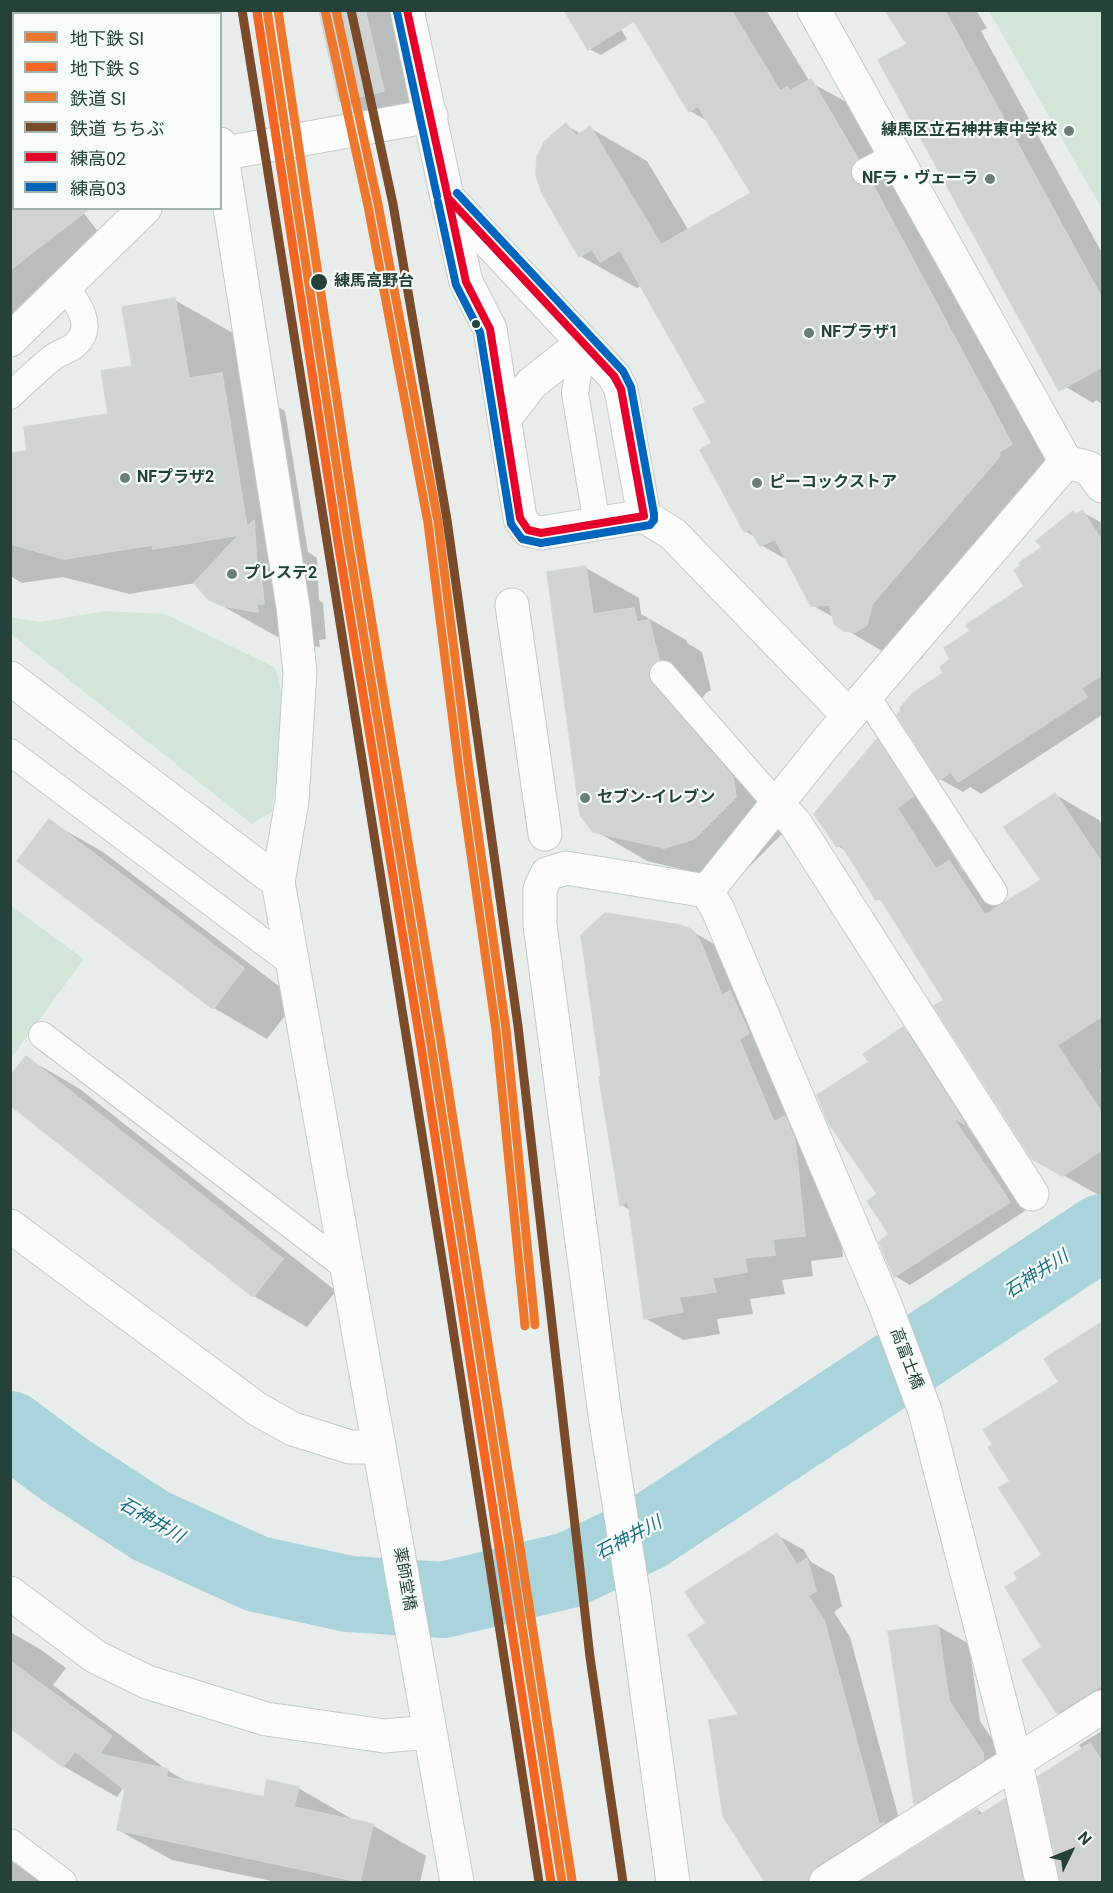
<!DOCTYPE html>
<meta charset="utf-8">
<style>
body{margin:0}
#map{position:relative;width:1113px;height:1893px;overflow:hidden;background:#e8edeb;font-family:Roboto,"Noto Sans JP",sans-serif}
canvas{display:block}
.frame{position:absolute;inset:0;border:12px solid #24423a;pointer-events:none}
.legend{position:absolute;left:12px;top:12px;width:210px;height:198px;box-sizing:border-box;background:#f7fbf9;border:2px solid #a3b1ad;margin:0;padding:8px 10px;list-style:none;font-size:18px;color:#24423a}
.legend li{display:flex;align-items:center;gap:12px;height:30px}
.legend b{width:30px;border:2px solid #a3b1ad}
.north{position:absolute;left:1041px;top:1821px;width:60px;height:60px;-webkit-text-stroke:4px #f7fbf9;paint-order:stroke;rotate:47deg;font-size:16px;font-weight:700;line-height:24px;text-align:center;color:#24423a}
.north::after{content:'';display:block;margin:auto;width:21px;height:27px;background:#24423a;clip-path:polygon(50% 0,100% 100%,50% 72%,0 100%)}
</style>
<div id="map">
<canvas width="1113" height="1893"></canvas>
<div class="frame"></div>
<ul class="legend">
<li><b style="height:8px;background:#ed772d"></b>地下鉄 SI</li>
<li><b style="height:8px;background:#f26522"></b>地下鉄 S</li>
<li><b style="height:8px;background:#ed772d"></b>鉄道 SI</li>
<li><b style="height:8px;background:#7a4b2a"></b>鉄道 ちちぶ</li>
<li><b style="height:8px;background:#e4002b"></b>練高02</li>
<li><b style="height:8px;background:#0065bd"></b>練高03</li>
</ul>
<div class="north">N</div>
</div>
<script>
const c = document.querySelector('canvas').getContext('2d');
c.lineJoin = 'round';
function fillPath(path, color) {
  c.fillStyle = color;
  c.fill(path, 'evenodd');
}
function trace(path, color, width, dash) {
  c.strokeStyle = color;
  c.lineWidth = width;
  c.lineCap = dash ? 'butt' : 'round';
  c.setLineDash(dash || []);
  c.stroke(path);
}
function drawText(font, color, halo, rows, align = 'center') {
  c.font = font + ' Roboto,"Noto Sans JP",sans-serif';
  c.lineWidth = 4.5;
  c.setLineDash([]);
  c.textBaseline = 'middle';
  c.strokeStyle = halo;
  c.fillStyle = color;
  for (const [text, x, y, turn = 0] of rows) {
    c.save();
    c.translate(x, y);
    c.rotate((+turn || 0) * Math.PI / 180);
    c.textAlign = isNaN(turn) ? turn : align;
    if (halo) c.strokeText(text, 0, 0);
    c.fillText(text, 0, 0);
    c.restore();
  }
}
fillPath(new Path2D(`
 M989,11H1102V209Z
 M105,611L165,614L274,667C290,693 277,780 272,812L252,824L11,634L10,617L40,622Z
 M10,905L84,959L11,1058H10Z`), '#d1e6d8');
fillPath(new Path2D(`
 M10,10H133L136,14H14V208H80L112,250L10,327Z
 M320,10H393L416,109L374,119L341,100Z
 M609,10L627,39L601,55L589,49Z
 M633,10H766L810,82L868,114L1068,477L928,636L923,658L913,664L902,663L845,629L835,618L812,605L789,561L761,545L757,538L745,531L714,444L708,402L642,285L637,288L580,256L566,125L581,134L590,128L647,161L689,231L754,194L709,122L690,111Z
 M887,10H976L987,28L981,31L1102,253V404L1096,400L1093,403L1056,381L909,44Z
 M175,300L238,336L247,389L285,411L308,552L317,558L319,600L323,603L326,639L319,640L320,647L288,642L274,635L210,599L196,583L129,594L63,577L22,583L10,576V455L29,452L109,416L134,368Z
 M1082,512L1102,523V715L981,794L970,787L963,792L940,779L944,674L972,631L1027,587L1076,515Z
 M586,568L639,598L641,614L686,640L687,643L702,652L711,690L706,693L701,700L788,828L747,869L718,878L647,861L594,830Z
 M877,741L920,766L957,822L940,833L963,871L993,888L1004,905L1043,881L1056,795L1099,820L1102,825V1068L1100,1070L1102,1075V1197L1033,1158L946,1000L885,903L878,899L848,852L838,846Z
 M49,821L103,852L297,1000L267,1039L214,1008L19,861Z
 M690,930L729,953L833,1163L843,1257L811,1261L813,1276L782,1280L785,1294L750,1299L753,1314L717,1319L720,1334L683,1340L645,1318L631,1211L622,1205L600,1078Z
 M903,1029L919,1038L978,1130L966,1124L1025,1211L910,1285L895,1276L891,1235L879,1194L871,1063Z
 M27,1058L80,1089L336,1291L307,1327L254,1296Z
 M1102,1323V1710L1080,1725L1058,1712L1044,1647L1020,1580L1044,1556L1012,1482L1061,1382L1046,1359Z
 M777,1535L804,1550L811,1562L834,1575L842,1606L834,1612L850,1637L904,1837L841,1882H767L725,1816L741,1717L708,1624Z
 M938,1626L969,1644L980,1721L1014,1772L947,1821L916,1803Z
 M10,1632L40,1649L66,1668L53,1685L167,1770L189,1783L265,1799L298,1788L352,1819L351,1821L372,1825L426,1856L420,1882H276L172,1860L118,1830L126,1789L124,1787L117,1797L63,1766L10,1726Z
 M1102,1731V1882H1062L1083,1750L1079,1745Z
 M1005,1800L1031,1815L1045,1882H863L978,1810L984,1814Z
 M10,1860L41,1882H10Z`), '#0003');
trace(new Path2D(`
 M10,1429L65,1470L151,1526L257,1574L349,1594L443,1600L569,1570L645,1534L1102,1232`), '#a9d4db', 76);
const building = new Path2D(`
 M319,10H365L384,91L339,101Z
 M564,10H731L780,91L787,87L790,91L811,79L858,159L853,164L850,171L852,180L857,184L864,187L873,185L1012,444L999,452L1000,456L872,604L867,625L855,632L844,631L835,625L829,605L811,606L775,539L760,546L750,529L744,532L700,450L712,443L693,409L706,402L620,250L600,262L592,249L579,257L542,193L536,175L537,157L545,141L566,123L576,136L590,126L661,245L751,193L698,106L689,112L634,21L588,50Z
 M885,10L945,11L1102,298V367L1059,391L878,60L907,44Z
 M10,208H90L10,270Z
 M175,298L189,378L222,373L247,527L254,520L257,565H260L264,604H257L258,612L223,606L209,600L194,583L239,535L153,549L152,545L64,559L10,544V453L27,451L24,427L108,414L101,371L132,366L122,307Z
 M1082,510L1102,541V675L1081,688L1087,697L958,782L951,772L939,780L897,715L901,710L900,708L913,693L943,673L940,667L950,659L944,648L970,631L966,625L1024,586L1014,570L1021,566L1019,563L1042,547L1036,541L1073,511L1076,514Z
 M586,566L593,614L634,608L637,622L649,620L659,660L653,663L649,670L648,677L651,683L733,777L736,797L694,839L664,848L593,832L580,815L547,572Z
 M877,739L914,796L897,808L936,869L949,861L985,915L1041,880L1004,827L1055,793L1102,863V1016L1057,1045L1102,1113V1150L1063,1176L1032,1159L934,1006L944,1000L905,938L880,898L876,900L841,844L837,847L814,814Z
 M49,819L244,968L213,1009L17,861Z
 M605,913L680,925L691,929L700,941L722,996L730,991L749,1033L739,1039L774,1122L785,1116L795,1140L805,1236L773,1239L775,1255L745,1258L747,1272L712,1278L716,1292L679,1297L683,1312L644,1319L628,1201L620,1206L599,1077L601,1076L581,935Z
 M903,1027L965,1124L953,1118L1010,1202L894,1277L879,1242L889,1234L867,1201L877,1194L828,1122L817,1095L869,1062L863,1054Z
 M26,1056L283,1259L253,1297L10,1105V1076Z
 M1102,1322V1685L1057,1713L1022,1660L1042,1647L1005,1587L1018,1579L1014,1573L1042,1555L999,1488L1010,1481L988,1447L993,1445L983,1430L1059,1382L1044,1359Z
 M777,1533L797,1565L807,1558L816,1591L808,1596L824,1620L879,1824L884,1823L816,1866L810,1873L807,1882H765L723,1816L709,1720L739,1715L688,1635L706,1623L685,1592Z
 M938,1625L949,1701L983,1753V1760L914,1804L888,1631Z
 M10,1661L112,1736L99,1754L168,1769L166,1777L264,1797L267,1780L299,1787L294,1807L373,1824L360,1882L117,1830L125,1790L75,1751L63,1767L10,1728Z
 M1090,1743L1102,1762V1882H1060L1038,1777Z
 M1005,1799L1023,1882H860L978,1808L977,1817Z`);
fillPath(building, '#cfd4d2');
trace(building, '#d1d6d4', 1.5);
const lane = new Path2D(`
 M865,172L894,156
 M583,343L575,393L597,524
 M10,396C24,383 37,370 52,358C59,352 69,351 76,344C95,326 78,303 65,287
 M663,674L776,803
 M866,695L994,892
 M10,752L293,964
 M42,1035L347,1268
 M10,1842L63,1882`);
const street = new Path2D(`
 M144,10L146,14
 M814,10L1066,462
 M220,154L431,116
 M447,197L614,376L621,389L644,516L541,533L528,530L520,518L490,329L466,282Z
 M10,340L145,208
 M505,418L532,383L583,343
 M644,516L673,534L849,716
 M512,605L545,834
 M10,678L278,882L292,801L300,672L293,607L220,144
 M776,803L795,823L1032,1194
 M707,891L718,910L886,1307L925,1411L1016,1763L1042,1882
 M10,1226L257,1409L293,1429L350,1447H379
 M826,1882L1102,1707`);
const secondary = new Path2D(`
 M407,10L447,197
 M278,882L457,1882
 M10,1593L96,1657L147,1682L266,1719L384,1736L430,1732
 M673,1882L633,1592L605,1415L540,925V889L547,874L566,868L707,891L829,739L1066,462L1089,468L1102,486`);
trace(lane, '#c5cac8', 28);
trace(street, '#c5cac8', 35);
trace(secondary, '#c3cbc8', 35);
trace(lane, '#fcfcfc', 26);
trace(street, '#fcfcfc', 33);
trace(secondary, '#fcfcfc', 33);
trace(new Path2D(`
 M407,10L448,198
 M407,10L448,198
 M448,198L614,376L621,389L644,516L541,533L528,530L520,518L490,329L466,282Z`), '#e4002b', 8);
trace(new Path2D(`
 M397,12L437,196
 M438,202L456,285L480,332L511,524L522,539L541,543L650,525L654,520V514L631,387L623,371L457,193`), '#0065bd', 8);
trace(new Path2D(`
 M278,10L357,532L440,1036L572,1880
 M336,10L378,204L438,522L470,777L506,1029L535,1325`), '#ed772d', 9);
trace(new Path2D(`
 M242,10L448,1297L539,1882
 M351,10L393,204L447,520L518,1026L590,1657L623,1882`), '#7a4b2a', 9);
trace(new Path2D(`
 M267,10L347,534L430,1038L562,1882
 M325,10L368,206L428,523L460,778L496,1030L525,1326`), '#ed772d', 9);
trace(new Path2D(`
 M257,12L337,536L420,1040L551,1882`), '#f26522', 9);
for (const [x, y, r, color] of [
 [1069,131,6,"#697e78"],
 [990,179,6,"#697e78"],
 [319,282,9,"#24423a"],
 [476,324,5,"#24423a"],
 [809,333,6,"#697e78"],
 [125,478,6,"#697e78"],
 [757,483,6,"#697e78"],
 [232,574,6,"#697e78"],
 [585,798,6,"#697e78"]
]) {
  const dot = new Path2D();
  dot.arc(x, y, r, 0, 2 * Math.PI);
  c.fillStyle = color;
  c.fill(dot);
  trace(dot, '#f7fbf9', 2);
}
drawText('bold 16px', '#24423a', '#f7fbf9', [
 ["練馬区立石神井東中学校",1057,131,"right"],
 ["NFラ・ヴェーラ",978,179,"right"],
 ["NFプラザ1",821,333],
 ["NFプラザ2",137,478],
 ["ピーコックストア",769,483],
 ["プレステ2",244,574],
 ["セブン-イレブン",597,798]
], 'left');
drawText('bold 16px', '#24423a', '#f7fbf9', [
 ["練馬高野台",334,282]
], 'left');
drawText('16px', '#24423a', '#f7fbf9', [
 ["高富士橋",906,1359,69],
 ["薬師堂橋",404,1579,80]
]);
drawText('italic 18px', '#1c6f80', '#f7fbf9', [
 ["石神井川",1037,1275,-33],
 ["石神井川",151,1521,30],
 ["石神井川",629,1539,-28]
]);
</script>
